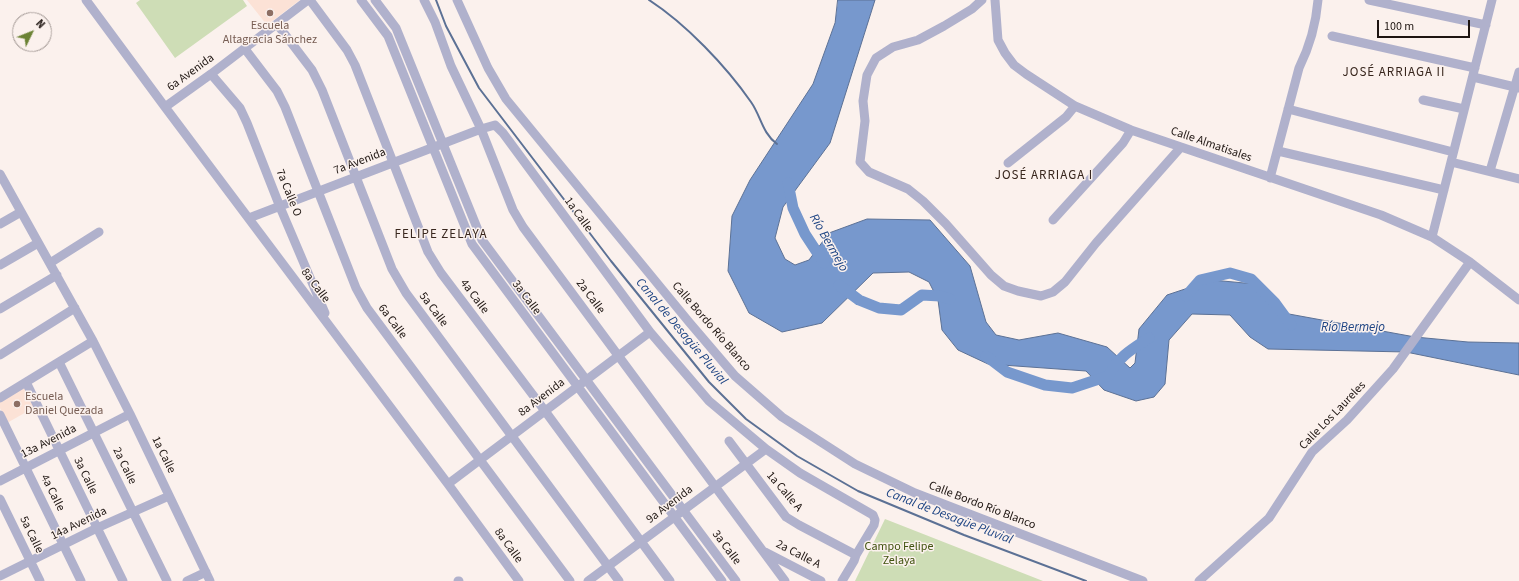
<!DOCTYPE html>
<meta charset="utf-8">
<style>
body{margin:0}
#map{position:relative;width:1519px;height:581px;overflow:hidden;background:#fbf1ed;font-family:"Source Sans 3",sans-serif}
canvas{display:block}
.north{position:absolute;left:12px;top:12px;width:40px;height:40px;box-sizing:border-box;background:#fbf1ed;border:1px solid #a39995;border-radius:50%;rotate:47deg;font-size:11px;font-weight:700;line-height:16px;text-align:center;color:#1e1511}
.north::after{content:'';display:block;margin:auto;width:14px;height:18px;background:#6b8234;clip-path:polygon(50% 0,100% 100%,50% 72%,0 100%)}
.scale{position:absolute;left:1377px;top:20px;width:93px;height:18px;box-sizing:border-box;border:2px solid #1e1511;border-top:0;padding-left:5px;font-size:12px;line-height:14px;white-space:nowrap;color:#1e1511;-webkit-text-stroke:3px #fbf1ed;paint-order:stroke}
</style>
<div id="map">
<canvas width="1519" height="581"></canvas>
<div class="north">N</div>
<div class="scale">100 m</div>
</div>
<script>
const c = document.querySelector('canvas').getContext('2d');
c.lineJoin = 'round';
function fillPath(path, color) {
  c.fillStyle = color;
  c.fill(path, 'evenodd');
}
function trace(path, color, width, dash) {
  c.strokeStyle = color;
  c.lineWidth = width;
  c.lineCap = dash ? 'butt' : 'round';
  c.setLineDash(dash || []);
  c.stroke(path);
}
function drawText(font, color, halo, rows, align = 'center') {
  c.font = font + ' "Source Sans 3",sans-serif';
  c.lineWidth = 3;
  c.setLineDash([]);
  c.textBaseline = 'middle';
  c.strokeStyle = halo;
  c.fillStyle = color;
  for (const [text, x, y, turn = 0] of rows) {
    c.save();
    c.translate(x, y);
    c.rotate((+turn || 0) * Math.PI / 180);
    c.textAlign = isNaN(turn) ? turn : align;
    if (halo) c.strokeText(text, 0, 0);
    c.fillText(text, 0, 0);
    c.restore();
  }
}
fillPath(new Path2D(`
 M247,0H300L267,25Z
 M25,386L35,407L7,423L0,408V401Z`), '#fce2d6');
fillPath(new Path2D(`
 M140,0H243L247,6L175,58L136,3Z
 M885,519L1043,581H855Z`), '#ceddb6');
const water = new Path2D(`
 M838,0H875L830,143L783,207L775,238L785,259L795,265L809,260L829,233L867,219L930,220L970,266L986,322L996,335L1019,340L1058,333L1107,347L1130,368L1135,363L1139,329L1167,295L1212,280L1255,284L1278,312L1415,337L1468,342L1519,343V375L1406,352L1268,349L1250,337L1230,315L1192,314L1169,340L1165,384L1154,397L1136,401L1104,390L1086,371L988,364L958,350L942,330L938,300L929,282L909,272L873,273L822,323L782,332L749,313L728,271L732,216L750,180L813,84L835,23Z`);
fillPath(water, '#7798cd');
trace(water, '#5c7195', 1);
trace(new Path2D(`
 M436,0L446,26L479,88L611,261L709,382L746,419L797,456L858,491L964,535L1086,581
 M649,0C686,24 726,66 751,102C761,116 762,133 777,144`), '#5c7195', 2);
trace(new Path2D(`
 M788,183L793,208L805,234L824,263
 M839,285L859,300L879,308L901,310L922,295L940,296L950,299
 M1186,296L1200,280L1230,273L1251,279L1275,303L1291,325
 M986,356L1007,372L1045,385L1072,388L1108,376C1121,355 1129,351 1149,338`), '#7798cd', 11);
trace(new Path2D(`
 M86,0L165,107L448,484L519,581
 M310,0L347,50L355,65L428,252L441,273L545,411L670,581
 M361,0L388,36L472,244L722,581
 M375,0L396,28L482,240L736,581
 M424,0L435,22L451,66L481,129L513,210L523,227L785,581
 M457,0L488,68L506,99L689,322L735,376L782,417L855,464L915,493L1143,581
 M982,0L972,9L944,26L918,40L893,47L876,58L867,75L863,101L865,121L860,162L869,172L908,189L923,201L946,224L991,275L1004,286L1018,291L1041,296L1053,292L1065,282L1096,243L1181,147
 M995,0L998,40L1005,53L1014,65L1026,74L1075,106L1131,130L1381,215L1432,237L1470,262L1519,300
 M1369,0L1486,25
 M277,24L312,70L322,90L392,269L406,293L619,581
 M1332,36L1475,68
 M245,49L277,91L285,107L356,288L367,308L570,581
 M211,74L240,108L247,123L280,207L325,313
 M1473,77L1519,88
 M1423,100L1464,109
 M165,107L211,74L308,0
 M1288,109L1453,152
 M1278,151L1444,190
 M1451,162L1519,179
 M1008,163L1066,117L1075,106
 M1490,171L1519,72
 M0,174L93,341L130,414L210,581
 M1270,178L1299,68C1310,46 1316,24 1318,0
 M249,218L481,129L495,125L503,133L650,332L709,401L766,449L800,473L873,515L875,520L874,525L856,555L854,561L842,581
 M1053,220L1123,143L1131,130
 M0,224L21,212
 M1432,237L1492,0
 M50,263L99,232
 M0,265L38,243
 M0,309L57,275
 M0,355L75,308
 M59,362L167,581
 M26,382L123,581
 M0,398L93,341
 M0,415L81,581
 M729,441L786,517L799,525L856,555
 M0,481L130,414
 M448,484L650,332
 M0,499L40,581
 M765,552L821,581
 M0,576L97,528L169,496
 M187,581L206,572
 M458,581H459
 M588,581L766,449
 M1199,581L1269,518L1312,452L1347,420L1393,369L1470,262`), '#b0b1cc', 9);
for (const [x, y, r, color] of [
 [270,13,4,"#8d6e63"],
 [17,404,4,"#8d6e63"]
]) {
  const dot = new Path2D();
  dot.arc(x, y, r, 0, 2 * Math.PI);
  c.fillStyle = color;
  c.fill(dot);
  trace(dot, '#fbf1ed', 1.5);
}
drawText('12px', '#785e54', '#fbf1ed', [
 ["Escuela",270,26],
 ["Altagracia Sánchez",270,40],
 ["Escuela",25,397,"left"],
 ["Daniel Quezada",25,411,"left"]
]);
drawText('12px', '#1e1511', '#fbf1ed', [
 ["6a Avenida",191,73,-36],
 ["Calle Almatisales",1211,145,19],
 ["7a Avenida",360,162,-21],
 ["7a Calle O",288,193,68],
 ["1a Calle",578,215,54],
 ["8a Calle",315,286,53],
 ["4a Calle",474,297,53],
 ["2a Calle",590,297,53],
 ["3a Calle",526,298,53],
 ["5a Calle",433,310,53],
 ["6a Calle",392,322,53],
 ["Calle Bordo Río Blanco",711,327,49],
 ["8a Avenida",542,398,-37],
 ["Calle Los Laureles",1333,416,-46],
 ["13a Avenida",49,442,-27],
 ["1a Calle",163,455,64],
 ["2a Calle",124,466,64],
 ["3a Calle",85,476,64],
 ["1a Calle A",784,492,49],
 ["4a Calle",52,493,63],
 ["9a Avenida",670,505,-37],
 ["Calle Bordo Río Blanco",982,506,21],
 ["14a Avenida",79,524,-26],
 ["5a Calle",31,535,64],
 ["8a Calle",508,546,54],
 ["3a Calle",726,548,53],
 ["2a Calle A",798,555,27]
]);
drawText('12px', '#40530f', '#fbf1ed', [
 ["Campo Felipe",899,547],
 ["Zelaya",899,561]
]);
c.letterSpacing = '1px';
drawText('13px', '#39271e', '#fbf1ed', [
 ["JOSÉ ARRIAGA II",1394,73],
 ["JOSÉ ARRIAGA I",1044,176],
 ["FELIPE ZELAYA",441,235]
]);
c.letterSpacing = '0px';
drawText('italic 13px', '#1c4383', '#fbf1ed', [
 ["Río Bermejo",828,243,60],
 ["Río Bermejo",1353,328],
 ["Canal de Desagüe Pluvial",681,332,50],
 ["Canal de Desagüe Pluvial",949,517,21]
]);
</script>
